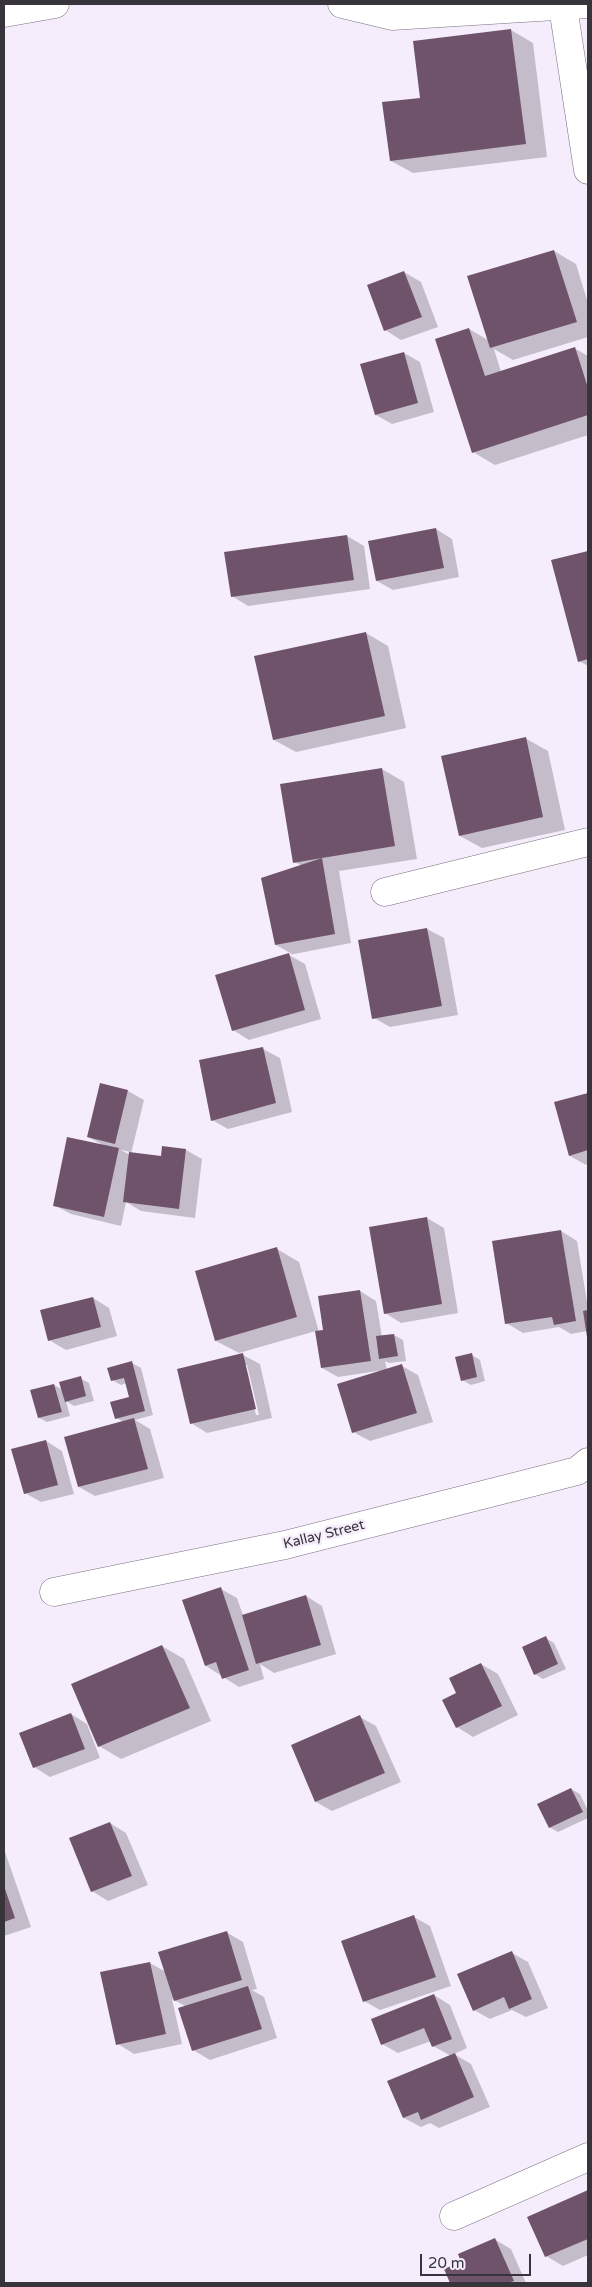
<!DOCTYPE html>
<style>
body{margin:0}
#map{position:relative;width:592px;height:2287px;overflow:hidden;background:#f5edfc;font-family:"Varela Round",sans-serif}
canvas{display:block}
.frame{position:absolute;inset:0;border:5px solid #38343c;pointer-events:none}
.scale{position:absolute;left:420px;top:2254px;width:111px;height:22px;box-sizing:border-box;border:2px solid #38343c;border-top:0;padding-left:6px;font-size:15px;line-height:18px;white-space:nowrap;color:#38343c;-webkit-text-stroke:4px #f5edfc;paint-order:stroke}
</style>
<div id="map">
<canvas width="592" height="2287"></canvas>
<div class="frame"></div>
<div class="scale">20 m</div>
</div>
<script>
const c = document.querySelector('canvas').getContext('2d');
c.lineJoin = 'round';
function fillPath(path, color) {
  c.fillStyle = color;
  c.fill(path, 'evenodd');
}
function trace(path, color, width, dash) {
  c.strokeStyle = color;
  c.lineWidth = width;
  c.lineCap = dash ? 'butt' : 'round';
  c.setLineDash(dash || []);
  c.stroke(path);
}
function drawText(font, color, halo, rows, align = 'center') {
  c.font = font + ' "Varela Round",sans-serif';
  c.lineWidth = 5;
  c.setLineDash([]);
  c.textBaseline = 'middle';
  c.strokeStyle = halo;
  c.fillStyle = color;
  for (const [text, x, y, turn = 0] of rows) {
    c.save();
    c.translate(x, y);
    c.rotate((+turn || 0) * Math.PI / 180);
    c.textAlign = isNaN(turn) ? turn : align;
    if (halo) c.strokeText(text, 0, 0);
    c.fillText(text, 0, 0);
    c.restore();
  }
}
fillPath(new Path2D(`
 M511,30L533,43L547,157L413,173L391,161Z
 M554,251L576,264L588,303V337L513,360L494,349L501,372L574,348L588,356V435L495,465L473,452L469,329L488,340Z
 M404,272L421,282L438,327L401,340L385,330Z
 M404,353L420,362L434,412L392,424L376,415Z
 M436,529L452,539L459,577L393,590L377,581Z
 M347,536L364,546L370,589L248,606L232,596Z
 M588,552V666L579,661L553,561Z
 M366,633L388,646L406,728L296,752L274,740Z
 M525,738L548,751L565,830L482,848L460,836Z
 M382,769L404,782L417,859L339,871L351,943L289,955L305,964L321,1019L249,1040L233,1030L216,976L292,954L276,945L302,866L295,862Z
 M427,929L444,938L458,1015L390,1027L374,1018Z
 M263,1049L280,1058L292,1112L228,1129L212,1120Z
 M128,1091L144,1100L131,1154L162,1158L186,1150L202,1159L195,1218L141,1211L126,1202L121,1226L71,1214L54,1205L103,1145L88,1137ZM122,1150L130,1152V1155L121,1150Z
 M588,1094V1164L586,1165L570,1156L555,1103Z
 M427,1218L444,1228L458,1313L401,1323L385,1313Z
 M561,1231L577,1241L588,1308V1335L587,1331L571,1334L559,1327L523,1333L506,1323Z
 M277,1249L299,1262L319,1332L325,1331L360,1291L376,1301L382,1337L394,1335L403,1340L406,1361L389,1363L385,1361L387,1370L402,1366L418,1375L433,1422L370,1441L353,1432L378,1371L338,1377L322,1368L316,1331L239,1353L216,1341Z
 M93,1298L109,1308L117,1336L66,1350L49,1340Z
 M243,1355L260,1364L272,1418L207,1433L191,1423ZM245,1365H247L259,1415H256Z
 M472,1355L480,1360L485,1381L471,1385L462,1380Z
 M132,1363L141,1368L153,1415L135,1420L150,1429L164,1478L95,1496L79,1487L124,1422L116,1418L130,1398L127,1383L121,1385L112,1380Z
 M80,1378L89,1383L94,1401L74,1406L66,1401L70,1416L47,1422L39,1418L54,1385L63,1390Z
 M46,1441L62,1451L74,1494L41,1502L25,1493Z
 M221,1589L237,1598L243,1615L306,1596L322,1606L336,1654L274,1673L260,1664L264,1679L239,1687L206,1666L184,1601Z
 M546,1638L554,1643L566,1669L543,1679L535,1674Z
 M162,1646L184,1659L211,1721L121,1759L99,1746Z
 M481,1664L498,1674L518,1715L473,1737L457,1727L458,1693Z
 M71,1714L87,1724L100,1758L50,1777L34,1767Z
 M360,1717L376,1726L401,1782L332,1811L316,1802Z
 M571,1789L580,1794L588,1811V1818L558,1832L549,1827Z
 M110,1823L126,1833L148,1885L108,1901L92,1891Z
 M4,1849L31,1927L4,1936Z
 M414,1917L430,1926L451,1986L380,2010L364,2001Z
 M226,1932L243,1942L257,1989L252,1990L264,1997L277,2038L210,2060L193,2050L187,2007L172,1999L182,2044L134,2054L118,2044L150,1963L166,1972Z
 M512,1953L528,1962L548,2008L526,2017L512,2010L490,2019L474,2010Z
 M434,1995L450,2005L467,2048L454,2054L471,2064L490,2107L439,2128L430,2123L421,2127L404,2118L389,2082L451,2056L433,2046L431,2041L398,2053L382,2044Z
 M588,2192V2255L563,2266L546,2256L529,2218Z
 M494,2239L511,2249L526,2283H451L445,2270L463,2262Z`), '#0003');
fillPath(new Path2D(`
 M511,29L526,144L390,161L382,102L420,98L413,41Z
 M554,250L577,322L490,348L467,276Z
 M404,271L422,317L384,331L367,285Z
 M469,328L485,376L575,347L588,388V415L472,453L435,339Z
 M404,352L418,403L375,415L360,364Z
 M436,528L444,568L376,581L368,541Z
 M347,535L354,580L231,597L224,552Z
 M588,551V659L578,662L551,560Z
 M366,632L385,716L273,740L254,656Z
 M526,737L543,817L459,836L441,756Z
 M382,768L395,846L322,858L335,934L275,945L261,878L322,858L293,863L280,784Z
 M427,928L442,1006L372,1019L358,940Z
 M289,953L305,1010L232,1031L215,975Z
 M263,1047L276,1103L211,1121L199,1060Z
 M100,1083L128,1090L115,1144L87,1137Z
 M588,1093V1150L569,1156L554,1102Z
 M67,1137L119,1148L104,1217L53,1206Z
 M162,1146L186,1149L179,1209L123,1202L129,1152L161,1156Z
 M427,1217L442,1304L384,1314L369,1227Z
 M561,1230L576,1321L554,1325L552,1317L505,1324L492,1241Z
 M277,1247L297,1317L215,1341L195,1271Z
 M360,1290L371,1361L321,1368L315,1331L323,1330L318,1296Z
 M93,1297L101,1327L48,1341L40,1310Z
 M588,1310V1337H587L583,1311Z
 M394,1334L398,1356L379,1359L376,1336Z
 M243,1353L256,1409L190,1424L177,1369Z
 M472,1353L477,1377L461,1381L455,1357Z
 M132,1361L145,1411L115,1419L110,1402L129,1397L124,1378L111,1381L107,1368Z
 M402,1364L417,1413L352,1433L337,1384Z
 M81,1376L86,1396L65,1402L59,1382Z
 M54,1384L62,1412L38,1418L30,1390Z
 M134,1418L148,1469L78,1487L64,1437Z
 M46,1440L58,1485L24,1494L11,1449Z
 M221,1587L249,1670L222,1679L216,1662L205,1666L182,1600Z
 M306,1595L321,1645L256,1664L242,1615Z
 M546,1636L558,1664L534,1675L522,1647Z
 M162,1645L190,1708L98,1747L71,1684Z
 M481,1663L502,1706L456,1728L442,1700L456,1693L449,1678Z
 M71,1713L85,1749L33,1768L19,1733Z
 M360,1715L385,1773L315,1802L291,1745Z
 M571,1788L583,1812L549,1828L537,1804Z
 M110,1822L132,1876L91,1892L69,1838Z
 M4,1886L15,1918L4,1922Z
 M414,1915L436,1977L363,2002L341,1941Z
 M227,1931L242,1980L174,2001L158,1952Z
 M512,1951L532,1999L509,2009L504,1997L473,2011L457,1974Z
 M150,1962L166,2034L116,2045L100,1972Z
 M248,1986L262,2029L192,2051L178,2008Z
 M434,1994L452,2039L432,2047L424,2028L381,2045L371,2019Z
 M455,2053L474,2097L421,2120L418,2112L403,2118L387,2081Z
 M588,2190V2239L545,2257L527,2217Z
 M495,2238L514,2281L507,2283H450L444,2269L461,2262L458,2254Z`), '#6f536a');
const minor = new Path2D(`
 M563,7L588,170
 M385,892L588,842
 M54,1592L285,1545L577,1471L588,1462
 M454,2216L588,2157`);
const tertiary = new Path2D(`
 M342,4L392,16L588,4
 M4,13L55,4`);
trace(minor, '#797081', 29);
trace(tertiary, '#797081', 29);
trace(minor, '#fff', 28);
trace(tertiary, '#fff', 28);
drawText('14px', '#38343c', '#f5edfc', [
 ["Kallay Street",324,1535,-14]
]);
</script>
